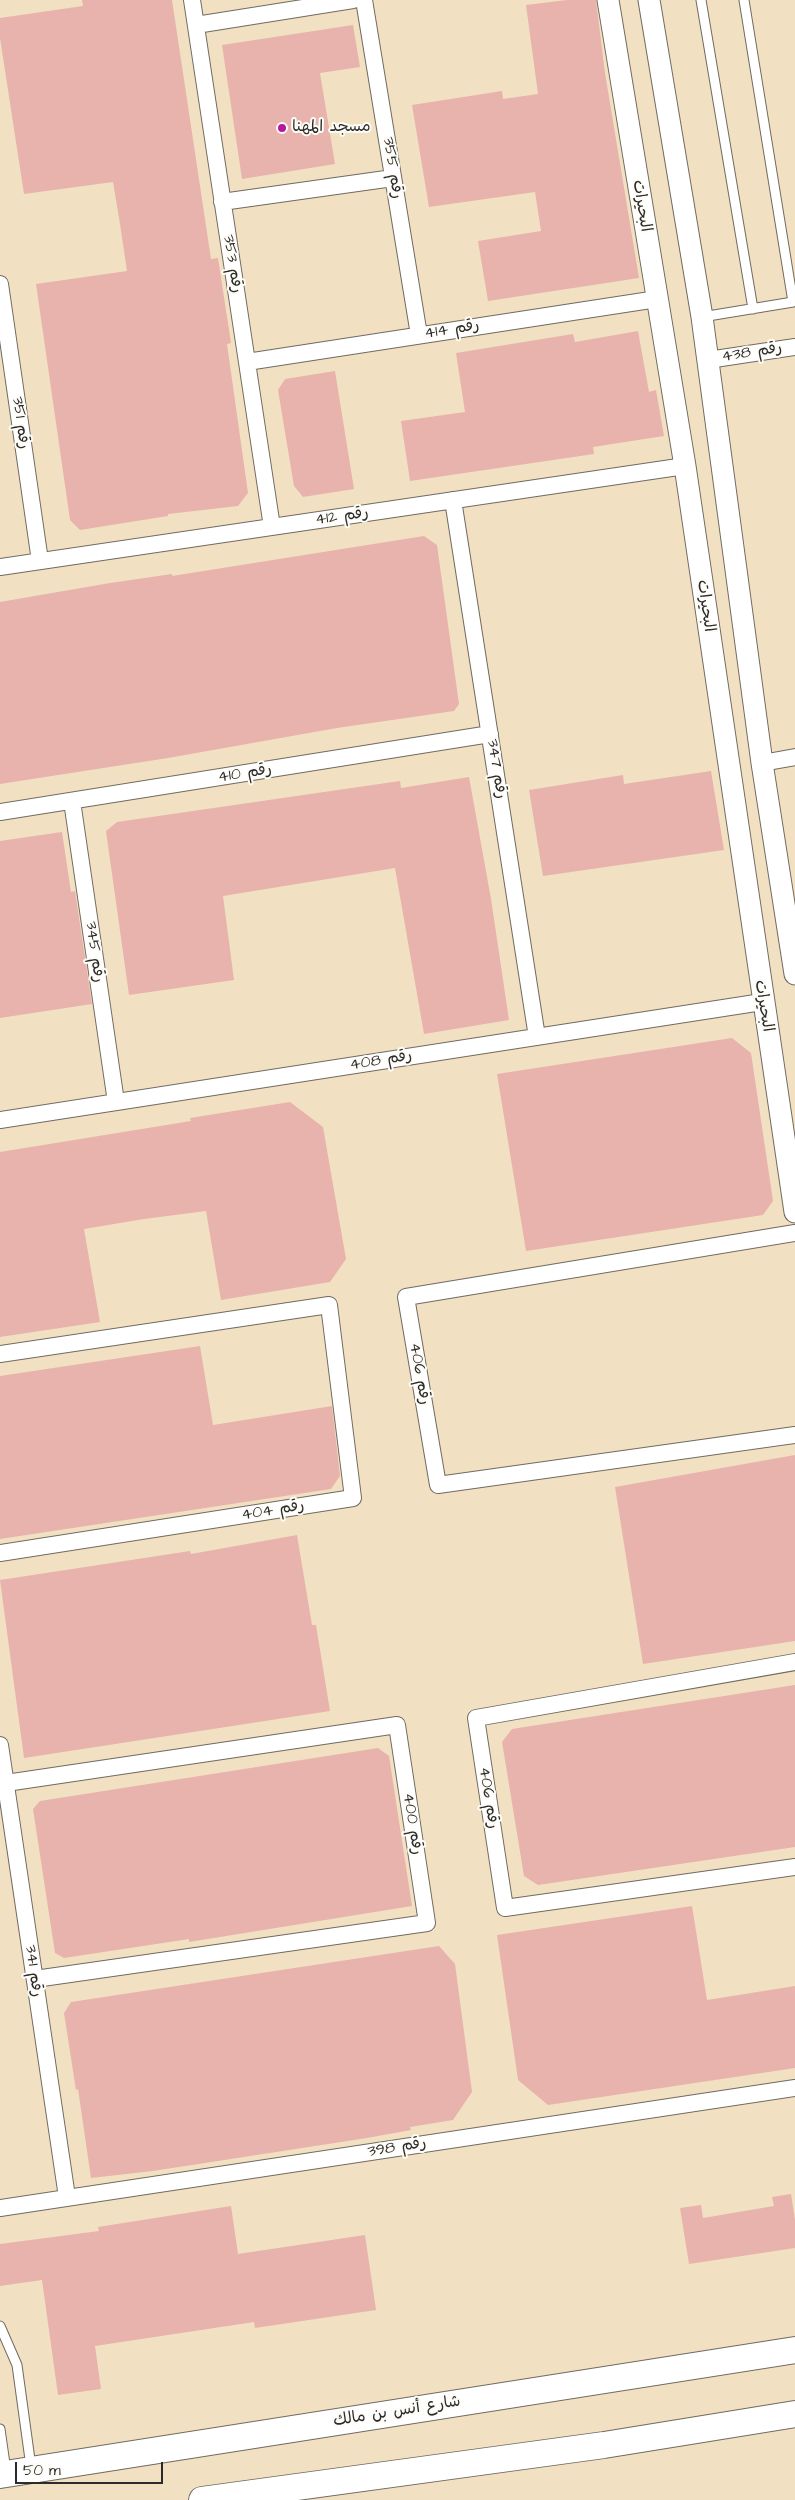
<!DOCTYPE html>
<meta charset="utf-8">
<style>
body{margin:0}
#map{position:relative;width:795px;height:2500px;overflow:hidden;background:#f2e0c2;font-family:"Architects Daughter",sans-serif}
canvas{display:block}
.scale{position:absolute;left:15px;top:2462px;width:148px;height:22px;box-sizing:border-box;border:2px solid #2b2b2b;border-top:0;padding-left:6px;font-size:15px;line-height:18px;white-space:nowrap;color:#2b2b2b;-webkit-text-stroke:4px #fdfcf7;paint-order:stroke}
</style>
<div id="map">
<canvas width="795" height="2500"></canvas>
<div class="scale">50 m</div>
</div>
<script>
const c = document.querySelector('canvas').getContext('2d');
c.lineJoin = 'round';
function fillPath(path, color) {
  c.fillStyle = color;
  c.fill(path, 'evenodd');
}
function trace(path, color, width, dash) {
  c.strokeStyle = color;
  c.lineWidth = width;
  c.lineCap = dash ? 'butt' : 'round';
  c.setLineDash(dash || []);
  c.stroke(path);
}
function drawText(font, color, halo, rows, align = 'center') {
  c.font = font + ' "Architects Daughter","Playpen Sans Arabic",sans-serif';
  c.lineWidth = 4;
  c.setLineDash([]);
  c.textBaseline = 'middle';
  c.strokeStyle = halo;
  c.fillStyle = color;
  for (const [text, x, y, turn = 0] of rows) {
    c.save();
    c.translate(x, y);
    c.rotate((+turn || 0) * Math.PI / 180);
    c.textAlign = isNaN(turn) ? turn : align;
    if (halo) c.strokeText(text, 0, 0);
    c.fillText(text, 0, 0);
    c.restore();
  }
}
fillPath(new Path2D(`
 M82,0H172L211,259L218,258L231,343L227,344L248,493L238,506L168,514V516L80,530L70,520L36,284L127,271L120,224L113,182L24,194L0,38V18L83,6Z
 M567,0H596L605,73L639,278L488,301L478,241L541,231L535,192L429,207L412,105L502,91L503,99L538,94L526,5Z
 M353,25L360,67L320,73L335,164L242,179L222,45Z
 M638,331L649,392L656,390L664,436L593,447L594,454L410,481L401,421L465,412L456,353L573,334L575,342Z
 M335,371L354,489L303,497L294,486L278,390L285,379Z
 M424,536L437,545L459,704L454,711L337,728L168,758L0,784V602L110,583L172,574V576Z
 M711,771L724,850L543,876L529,790L623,775L624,784Z
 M469,777L491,899L509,1020L424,1034L395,868L223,896L234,980L129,995L106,831L117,822L400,781L401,788Z
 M62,832L71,892L75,891L92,1004L0,1018V841Z
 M732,1038L751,1053L773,1201L763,1215L526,1251L497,1074Z
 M290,1102L323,1127L346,1259L330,1282L221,1300L206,1211L144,1219L84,1229L100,1322L0,1337V1152L191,1121L190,1118Z
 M200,1346L213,1425L332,1406L340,1476L331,1489L0,1539V1376Z
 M795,1455V1641L643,1664L615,1487Z
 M297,1535L312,1625H316L330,1711L24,1758L0,1580L190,1551L191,1554Z
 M795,1685V1847L538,1885L524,1876L502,1742L512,1729Z
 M378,1748L389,1756L412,1906L189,1942V1939L64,1958L55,1953L33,1809L40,1801Z
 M692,1906L707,2000L795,1986V2068L548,2105L518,2080L497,1935Z
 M439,1946L455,1964L472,2092L453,2120L410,2127L411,2130L367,2138L153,2171L91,2178L78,2089L76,2090L64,2013L71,2002Z
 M791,2194L795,2220V2248L689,2264L680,2208L701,2205L703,2218L774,2206L772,2197Z
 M231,2206L238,2254L365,2235L376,2310L255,2328L254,2322L95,2346L101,2389L58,2395L42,2280L0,2286V2244L99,2231L98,2227Z`), '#e8b3ac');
const service = new Path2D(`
 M701,0L753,309
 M702,317L793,302L744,0
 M0,2326L17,2365L31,2467
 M0,2429L6,2471`);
const minor = new Path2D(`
 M192,0L272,527
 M364,0L419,335
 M196,25L353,0
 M222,202L393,178
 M0,284L40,561
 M708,360L795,347
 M247,362L657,299
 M453,500L537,1037
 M0,567L685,466
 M762,763L795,757
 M72,801L116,1102
 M0,812L490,734
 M0,1120L762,1002
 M795,1233L406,1297L438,1485L795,1435
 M0,1354L329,1305L353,1498L0,1553
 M795,1662L476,1718L505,1908L795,1867
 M0,1745L67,2197
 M6,1783L397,1725L427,1923L35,1979
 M0,2208L795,2088`);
const tertiary = new Path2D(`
 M608,0L685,466L795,1212
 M649,0L702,317L762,763L795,974`);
const primary = new Path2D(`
 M0,2475L795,2350
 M202,2500L604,2445L795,2414`);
trace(service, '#716a60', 11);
trace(minor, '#716a60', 18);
trace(tertiary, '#716a60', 23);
trace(primary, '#716a60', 28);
trace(service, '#fff', 9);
trace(minor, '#fff', 16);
trace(tertiary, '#fff', 21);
trace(primary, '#fff', 26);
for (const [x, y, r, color] of [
 [282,128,5,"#b5179e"]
]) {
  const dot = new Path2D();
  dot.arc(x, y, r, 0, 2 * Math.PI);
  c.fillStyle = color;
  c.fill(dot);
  trace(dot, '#fdfcf7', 2);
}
drawText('16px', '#2b2b2b', '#fdfcf7', [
 ["مسجد المهنا",292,128]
], 'left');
drawText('16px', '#2b2b2b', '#fdfcf7', [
 ["رقم 355",392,168,81],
 ["البحيرات",641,206,81],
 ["رقم 353",232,264,81],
 ["رقم 414",452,330,-9],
 ["رقم 438",752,353,-9],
 ["رقم 351",20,423,82],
 ["رقم 412",342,517,-8],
 ["البحيرات",705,606,82],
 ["رقم 347",496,769,81],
 ["رقم 410",245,774,-9],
 ["رقم 345",94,952,82],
 ["البحيرات",763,1006,81],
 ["رقم 408",381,1061,-9],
 ["رقم 406",419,1374,80],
 ["رقم 404",273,1511,-9],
 ["رقم 406",488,1798,81],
 ["رقم 400",412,1824,81],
 ["رقم 341",33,1971,82],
 ["رقم 398",397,2148,-9],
 ["شارع أنس بن مالك",397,2412,-9]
]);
</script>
